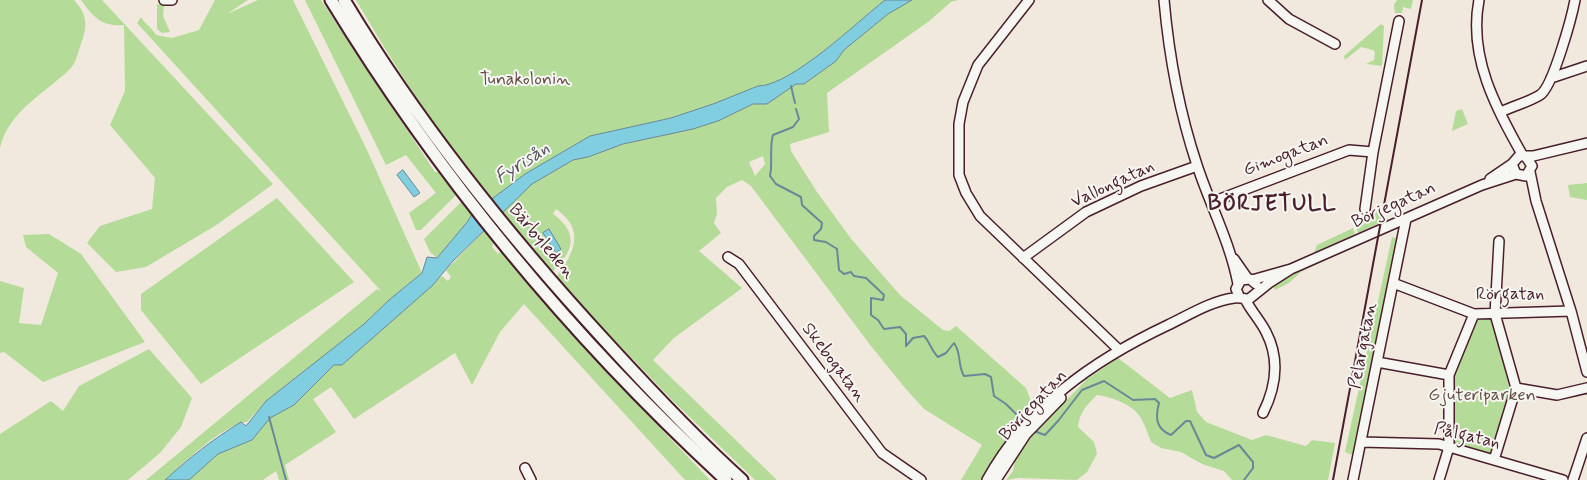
<!DOCTYPE html>
<meta charset="utf-8">
<style>
body{margin:0}
canvas{display:block;background:#f1e9de}
</style>
<canvas width="1587" height="480"></canvas>
<script>
const c = document.querySelector('canvas').getContext('2d');
c.lineJoin = 'round';
function fillPath(path, color) {
  c.fillStyle = color;
  c.fill(path, 'evenodd');
}
function trace(path, color, width, dash) {
  c.strokeStyle = color;
  c.lineWidth = width;
  c.lineCap = dash ? 'butt' : 'round';
  c.setLineDash(dash || []);
  c.stroke(path);
}
function drawText(font, color, halo, rows, align = 'center') {
  c.font = font + ' Mynerve,sans-serif';
  c.lineWidth = 4;
  c.setLineDash([]);
  c.textBaseline = 'middle';
  c.strokeStyle = halo;
  c.fillStyle = color;
  for (const [text, x, y, turn = 0] of rows) {
    c.save();
    c.translate(x, y);
    c.rotate((+turn || 0) * Math.PI / 180);
    c.textAlign = isNaN(turn) ? turn : align;
    if (halo) c.strokeText(text, 0, 0);
    c.fillText(text, 0, 0);
    c.restore();
  }
}
fillPath(new Path2D(`
 M0,0H74C91,19 86,29 79,50C77,56 75,63 71,68C47,92 8,111 0,148Z
 M81,0H102L273,184L218,224L146,267L116,272L87,243L100,226L152,209L155,178L110,125L125,91L124,25C102,27 94,18 81,0Z
 M215,0H248L227,14L258,0H293L367,150L422,273L389,300L364,324L266,401L247,422C225,423 182,464 165,480H146L377,289L381,291L137,23L141,17C145,25 152,27 156,35L172,38L199,30Z
 M305,0H321L435,172H439L456,195L421,230H416L409,213L436,193L406,155L386,165Z
 M356,0H885C857,22 791,86 758,86L713,104L671,118L590,136L525,174L492,202C441,139 397,70 356,0Z
 M912,0H958L951,2L928,22L827,93L829,132L790,144L791,151L817,192L852,240L900,295L943,330L949,331L956,326L1026,388L1032,404L1011,422L1016,428L999,451L981,480H961L982,445L924,409L905,388L871,346L751,186L742,180L727,187L716,198L717,214L714,223L721,233L699,251L742,288L674,338L653,360L777,480H755L673,401L558,281L557,276C575,252 585,229 556,209L553,214C579,233 574,251 553,271L516,232L502,212L532,184L573,160L588,157L623,144L693,129L718,121L753,104L767,103L796,84H804L836,61L844,50L888,14ZM763,156L765,164L755,176L749,162Z
 M1397,0H1413L1411,9L1403,7L1402,13H1395L1394,5Z
 M157,4L164,5L163,16L170,32L162,33L157,29Z
 M1381,24L1384,26L1382,66L1366,64L1374,60L1375,53L1373,50L1361,47L1345,60L1344,56Z
 M1462,109L1468,124L1452,131L1456,111Z
 M1587,183V200L1570,197L1568,185Z
 M277,198L354,282L201,384L141,310V294Z
 M461,202L472,214L468,221L437,258L430,252L424,239Z
 M1374,210L1381,211L1379,223L1358,233L1356,227L1363,215Z
 M1353,228L1355,234L1314,253L1317,245Z
 M486,229L495,240L492,247L498,254L501,251L600,365L710,480H685L524,304L500,332L472,385L455,353L354,419L331,387L313,399L336,432L285,465L289,480H279L276,471L263,480H189L218,454L252,440L270,418L294,405L334,365H342L442,276L448,281L451,277L446,270Z
 M49,234L81,254L145,342L43,382L4,352L0,353V281L24,288L19,323L41,325L58,273L26,247L23,235Z
 M1392,237L1399,239L1362,459L1345,452Z
 M1336,255L1301,272L1289,283L1275,290L1272,284Z
 M1493,317L1511,395L1492,456L1453,447L1454,374L1475,319Z
 M149,349L192,398L181,427L160,453L128,480H0V434L51,401L63,411L79,386Z
 M1118,358L1170,398L1192,390L1197,412L1206,422L1252,440L1266,435L1306,446L1312,440L1335,443L1328,480H1232L1224,471L1202,464L1181,452L1161,448L1151,442C1148,435 1146,427 1142,420C1135,405 1112,397 1097,395C1087,404 1079,414 1078,427L1094,442L1097,454L1087,472L1077,480L1019,478L1006,480L1013,471L1016,455L1045,422L1087,379Z`), '#b4dc98');
const water = new Path2D(`
 M885,0H912L888,14L844,50L836,61L804,84H796L767,104H753L718,121L693,129L623,144L588,157L573,160L532,184L453,261L433,285L342,365H334L294,405L270,418L252,440L218,454L189,480H165C189,458 213,439 241,422L246,426L266,401L364,324L389,300L422,273L427,257L437,258L468,221L472,214L525,174L590,136L671,118L713,104L758,86C791,86 857,22 885,0Z
 M403,170L420,193L414,197L397,175Z
 M549,229L561,249L556,253L543,233Z`);
fillPath(water, '#80cedf');
trace(water, '#6a8897', 1);
trace(new Path2D(`
 M791,86L795,103
 M796,109L799,119L793,127L773,135C769,149 773,162 770,176L776,184L801,197L802,205L822,223L821,229L814,236V240L826,242L837,249L839,270L844,274L851,272L854,276L866,278L884,295L883,300L871,298V315L878,320L884,329L900,327L906,334V346L913,338L924,336C930,342 931,350 938,357L946,353L954,343C962,354 957,364 964,376L985,374L991,377L994,396L1006,404L1025,423
 M269,417L286,480
 M1034,431L1045,435L1058,421L1082,390L1104,381L1133,400L1155,399L1159,403C1155,418 1156,429 1171,435L1186,421H1190L1206,455L1214,458L1239,445L1253,462V468L1244,480`), '#6a8897', 2);
const minor = new Path2D(`
 M164,0H172
 M1029,0L978,65L963,102L959,124V175L966,193L980,216L1118,349
 M1164,0C1169,56 1179,111 1197,165C1210,205 1230,242 1238,284
 M1268,0L1289,19L1335,44
 M1479,0C1468,57 1496,108 1523,156
 M1551,78L1587,66
 M1501,112C1513,106 1529,102 1540,95C1553,87 1572,16 1575,0
 M1530,172L1536,201L1571,311L1587,372
 M1516,174L1512,164L1519,156H1533L1587,143
 M1490,179L1512,164
 M1212,202L1349,150L1373,152L1399,21
 M1365,209L1373,152
 M1499,241L1495,314L1516,388
 M728,257L739,264L882,453L921,480
 M1023,258L1086,212L1141,186L1197,166
 M1234,259L1248,279
 M1252,280L1291,269L1482,185L1516,174L1526,176L1532,166L1526,157
 M1393,283L1474,314L1571,311
 M1240,298L1236,289L1241,280L1250,279L1256,284
 M1245,299C1251,311 1260,320 1266,332C1280,359 1276,387 1263,413
 M1377,362L1449,375
 M1516,388L1557,395L1587,388
 M1361,442L1439,444L1563,480
 M1494,460L1516,388
 M525,468L531,480
 M987,480C1028,406 1092,361 1168,325C1189,315 1211,301 1234,298C1240,297 1244,299 1249,299L1269,283L1291,269
 M996,480L1026,434L1061,398
 M1353,480L1406,219
 M1439,480L1449,447V375L1474,314
 M1573,480L1587,438`);
const major = new Path2D(`
 M331,0C439,177 574,340 726,480
 M344,0C419,125 510,238 609,345C652,392 695,438 742,480`);
trace(minor, '#4a1f2b', 12);
trace(major, '#4a1f2b', 15);
trace(minor, '#f6f6f2', 9);
trace(major, '#f6f6f2', 11);
trace(new Path2D(`
 M1333,480L1422,0`), '#4a1f2b', 2);
drawText('18px', '#644e46', '#f6f6f2', [
 ["Tunakolonin",525,80],
 ["Gjuteriparken",1482,396]
]);
drawText('18px', '#4a1f2b', '#f6f6f2', [
 ["Gimogatan",1286,156,-21],
 ["Vallongatan",1113,185,-25],
 ["Börjegatan",1394,206,-24],
 ["Bärbyleden",541,242,50],
 ["Rörgatan",1510,295],
 ["Pelargatan",1364,346,-79],
 ["Skebogatan",833,363,53],
 ["Börjegatan",1034,406,-47],
 ["Pålgatan",1467,437,13]
]);
drawText('italic 19px', '#5a5461', '#f6f6f2', [
 ["Fyrisån",523,164,-33]
]);
c.letterSpacing = '1px';
drawText('bold 22px', '#4a1f2b', '#f6f6f2', [
 ["BÖRJETULL",1272,205]
]);
c.letterSpacing = '0px';
</script>
